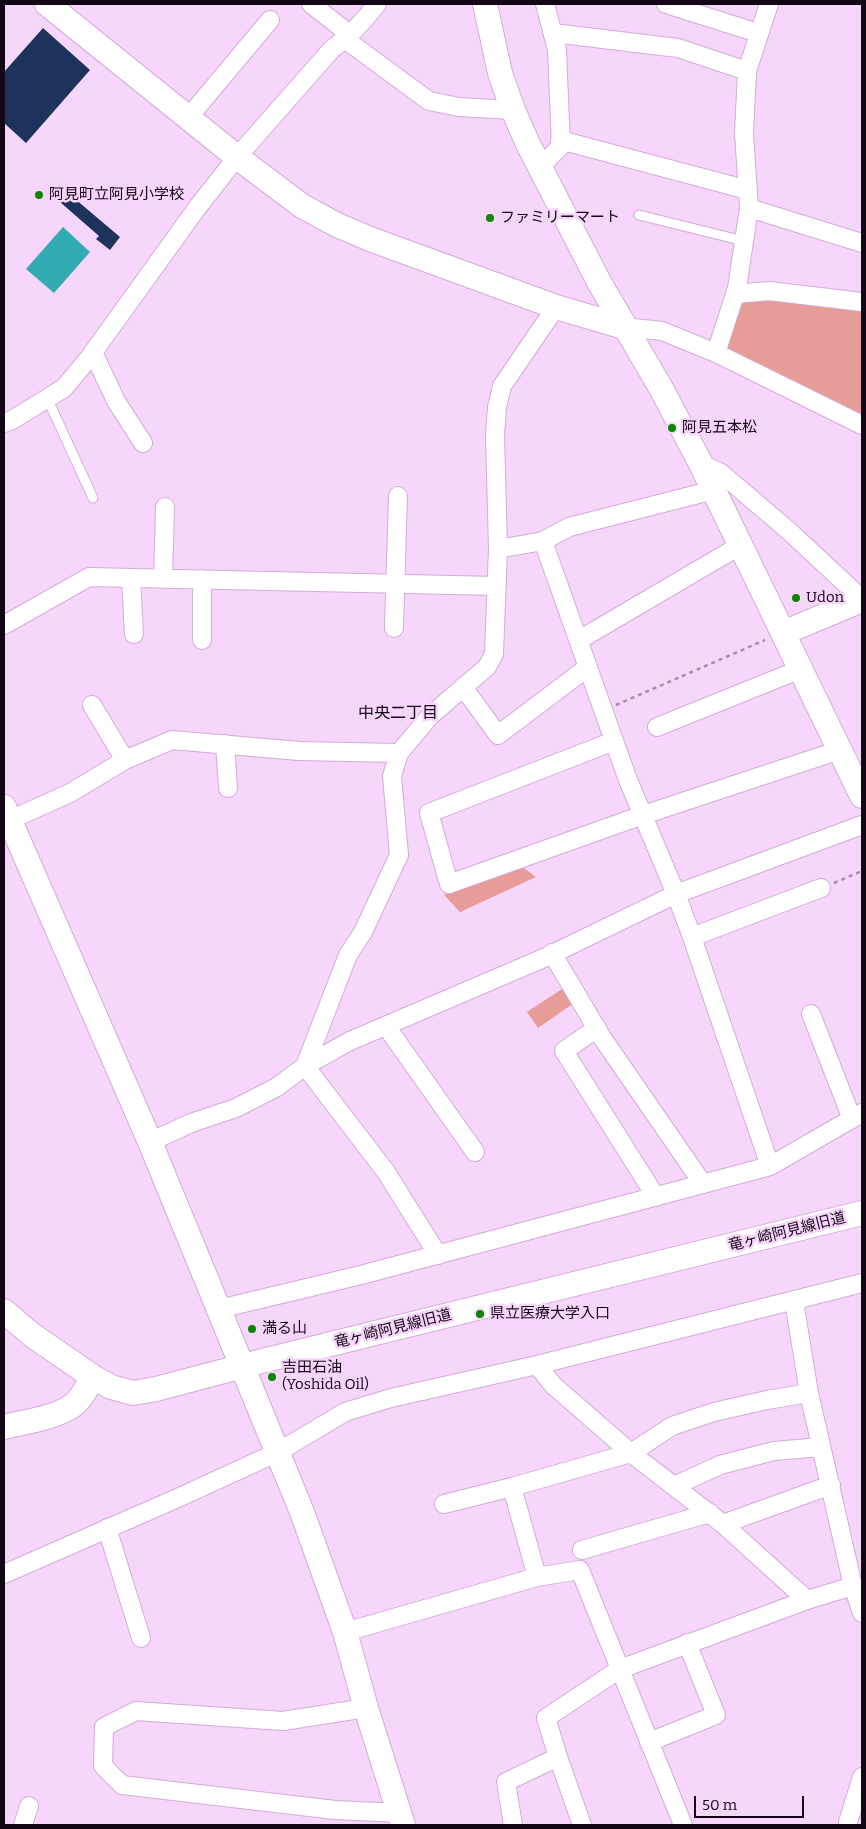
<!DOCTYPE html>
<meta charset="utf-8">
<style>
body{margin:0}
#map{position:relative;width:866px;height:1829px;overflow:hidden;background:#f7d6fc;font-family:Bitter,serif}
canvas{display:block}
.frame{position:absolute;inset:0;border:5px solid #130615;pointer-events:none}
.scale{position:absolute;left:694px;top:1796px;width:110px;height:22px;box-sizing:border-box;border:2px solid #130615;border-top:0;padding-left:6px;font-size:15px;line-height:18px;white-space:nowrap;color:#130615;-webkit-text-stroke:4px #f7d6fc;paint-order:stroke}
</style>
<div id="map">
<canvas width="866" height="1829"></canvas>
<div class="frame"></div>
<div class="scale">50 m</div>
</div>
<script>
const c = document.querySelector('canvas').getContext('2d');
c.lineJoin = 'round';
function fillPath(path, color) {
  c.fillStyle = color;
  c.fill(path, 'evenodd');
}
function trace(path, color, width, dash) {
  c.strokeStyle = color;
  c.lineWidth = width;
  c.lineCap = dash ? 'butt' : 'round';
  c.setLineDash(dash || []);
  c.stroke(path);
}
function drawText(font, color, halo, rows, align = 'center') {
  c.font = font + ' Bitter,"Noto Sans JP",serif';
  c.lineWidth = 5;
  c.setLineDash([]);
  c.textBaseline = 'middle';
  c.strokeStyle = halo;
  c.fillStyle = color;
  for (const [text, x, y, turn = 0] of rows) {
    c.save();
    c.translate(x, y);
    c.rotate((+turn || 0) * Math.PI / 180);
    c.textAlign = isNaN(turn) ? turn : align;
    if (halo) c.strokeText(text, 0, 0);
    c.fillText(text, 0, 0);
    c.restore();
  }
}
fillPath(new Path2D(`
 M735,294L862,302V417L716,353Z
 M521,866L536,877L460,912L444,895Z
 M565,987L574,1003L538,1028L527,1012Z`), '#e79c98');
fillPath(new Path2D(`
 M63,227L90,252L54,293L26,269Z`), '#31aab2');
fillPath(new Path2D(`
 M43,28L90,70L26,143L4,123V72Z
 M68,193L120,237L110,250L96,239L99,236L60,202Z`), '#1e335b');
const lane = new Path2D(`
 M639,215L744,241
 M47,398L93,498`);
const street = new Path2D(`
 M311,4L343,29L346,40L429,101L459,107L513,110
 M666,4L758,33
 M553,33L678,48L747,71
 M188,118L270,20
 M560,140L748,190
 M540,167L561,146L557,50L545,4
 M749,208L862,243
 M735,294L769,291L862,302
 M624,327L662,331L716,353L862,425
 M93,352L116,401L143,443
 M716,353L737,288L749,208L744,133L747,71L769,4
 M4,423L12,420L64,388L89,358L197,208L237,157L332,49C350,36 364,21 377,4
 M701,464L721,473L789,531L862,599
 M543,541L628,780L676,894L692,937L770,1166L862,1113
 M498,549L543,541L569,527L714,490
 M131,578L134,634
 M163,579L165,507
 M4,625L89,577L497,586
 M394,628L398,496
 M202,640V579
 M579,640L741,545
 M463,687L498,735L588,667
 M92,705L125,760
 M657,727L801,669
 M614,741L429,813L449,884L643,815L840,750
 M225,744L228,788
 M10,820L70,793L125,760L172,740L299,751L399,753
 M692,937L821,888
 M552,953L603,1039L703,1184
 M811,1014L852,1119
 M386,1026L475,1152
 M597,1028L564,1051L656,1197
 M305,1066L348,955L363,932L399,855L392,776L399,753L430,716L487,667L494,654L498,549L495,435L497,407L502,386L556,307
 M305,1066L386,1172L438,1255
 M150,1142L191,1123L236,1108L277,1087L305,1066L350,1041L544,958L676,894L862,825
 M794,1301L809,1393L853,1586L862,1613
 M219,1309L361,1275L770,1166
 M537,1365L553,1385L631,1453L723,1524L807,1600
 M674,1486L720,1465L774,1451L821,1447
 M444,1504L512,1487
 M723,1524L831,1485
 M107,1528L141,1638
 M582,1550L710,1513
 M4,1574L180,1497L278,1452L345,1412L391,1398L537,1365L862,1283
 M537,1577L512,1487L631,1453L672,1426L714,1412L767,1400L809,1393
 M345,1632L537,1577L580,1570L683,1825
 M366,1708L283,1721L136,1711L104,1727L103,1766L122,1785L335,1810L399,1813
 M649,1742L716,1715L687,1643
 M558,1757L582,1825
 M848,1822L862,1777
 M23,1825L29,1806
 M513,1825L506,1782L558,1757L546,1718L620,1669L807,1600L853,1586`);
const secondary = new Path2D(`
 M47,4L237,157L302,206L337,225L370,239L556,307L624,327
 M485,4L500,73L513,110L528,144L599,282L662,390L701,464L862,796
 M783,633L862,600
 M4,807L150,1142L302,1512L345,1632L366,1708L403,1825
 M4,1311L32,1335L93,1377L111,1387L133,1393L156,1389L262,1361L862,1213
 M4,1427C24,1422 55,1418 72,1406C82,1399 87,1387 93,1377`);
trace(lane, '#d3abd9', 11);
trace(street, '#d3abd9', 20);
trace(secondary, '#d3abd9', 26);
trace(new Path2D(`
 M616,705L765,640
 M834,883L862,871`), '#a68caa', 2.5, [4, 4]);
trace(lane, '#fff', 9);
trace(street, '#fff', 18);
trace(secondary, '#fff', 24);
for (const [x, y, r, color] of [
 [39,195,5,"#0c8500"],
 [490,218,5,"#0c8500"],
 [672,428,5,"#0c8500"],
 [796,598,5,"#0c8500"],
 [480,1314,5,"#0c8500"],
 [252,1329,5,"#0c8500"],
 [272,1377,5,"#0c8500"]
]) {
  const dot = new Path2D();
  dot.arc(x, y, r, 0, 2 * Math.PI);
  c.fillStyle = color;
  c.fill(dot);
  trace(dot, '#f7d6fc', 2);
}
drawText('15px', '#130615', '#f7d6fc', [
 ["阿見町立阿見小学校",49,195],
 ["ファミリーマート",500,218],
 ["阿見五本松",682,428],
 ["Udon",806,598],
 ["県立医療大学入口",490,1314],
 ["満る山",262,1329],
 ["吉田石油",282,1368],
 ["(Yoshida Oil)",282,1385]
], 'left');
drawText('15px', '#130615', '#f7d6fc', [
 ["竜ヶ崎阿見線旧道",787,1232,-14],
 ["竜ヶ崎阿見線旧道",393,1329,-14]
]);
drawText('16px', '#130615', '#f7d6fc', [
 ["中央二丁目",398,714]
]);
</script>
